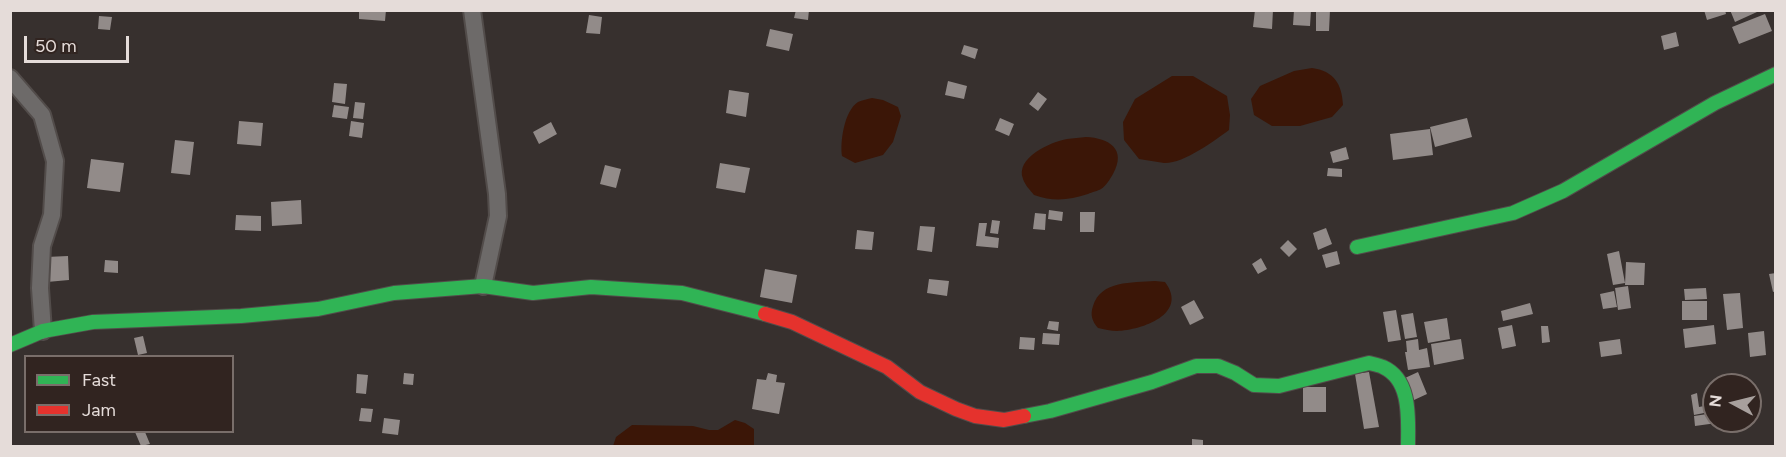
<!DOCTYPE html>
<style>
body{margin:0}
#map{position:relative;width:1786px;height:457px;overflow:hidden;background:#37302e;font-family:Figtree,sans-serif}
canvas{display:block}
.frame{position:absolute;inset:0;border:12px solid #e5dcd9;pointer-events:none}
.legend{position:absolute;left:24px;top:355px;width:210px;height:78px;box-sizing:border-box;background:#312420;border:2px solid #796e6a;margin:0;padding:8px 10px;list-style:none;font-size:18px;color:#e5dcd9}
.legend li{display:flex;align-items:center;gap:12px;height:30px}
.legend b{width:30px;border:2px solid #796e6a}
.north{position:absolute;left:1702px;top:373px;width:60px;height:60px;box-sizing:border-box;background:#312420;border:2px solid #796e6a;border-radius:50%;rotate:277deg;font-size:16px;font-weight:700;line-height:24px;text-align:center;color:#e5dcd9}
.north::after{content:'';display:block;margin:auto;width:21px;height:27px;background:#a8a09d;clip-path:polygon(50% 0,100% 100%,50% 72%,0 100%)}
.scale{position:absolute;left:24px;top:36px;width:105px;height:27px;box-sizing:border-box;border:3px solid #e5dcd9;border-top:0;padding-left:8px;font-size:18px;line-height:21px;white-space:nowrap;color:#e5dcd9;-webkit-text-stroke:4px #312420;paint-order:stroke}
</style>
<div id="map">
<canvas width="1786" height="457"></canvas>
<div class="frame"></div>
<ul class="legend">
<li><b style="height:8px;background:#30b455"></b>Fast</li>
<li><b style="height:8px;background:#e5322d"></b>Jam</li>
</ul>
<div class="north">N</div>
<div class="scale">50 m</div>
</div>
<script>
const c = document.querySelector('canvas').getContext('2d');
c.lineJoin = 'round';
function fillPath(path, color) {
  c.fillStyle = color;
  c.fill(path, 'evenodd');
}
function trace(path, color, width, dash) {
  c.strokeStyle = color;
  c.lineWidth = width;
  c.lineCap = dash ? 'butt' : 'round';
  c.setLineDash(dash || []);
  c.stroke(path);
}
fillPath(new Path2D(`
 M1312,68C1334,71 1342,84 1343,105L1332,117L1300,126H1272L1254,115L1251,99L1260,86L1294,71Z
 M1172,76H1193L1227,96L1230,115L1229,130C1214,141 1183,164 1164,163C1156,162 1147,160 1139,159L1124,140L1123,122L1135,99Z
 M872,98L883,100L898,107L901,116L893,142L883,155L855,163L842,156C840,142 844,111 858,102C862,100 868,99 872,98Z
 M1086,137C1109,138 1127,149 1113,174C1110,179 1106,186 1101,189C1098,191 1092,192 1088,194C1069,200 1054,202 1034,195C1030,190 1025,185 1023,179C1015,158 1050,142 1067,139C1073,138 1080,138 1086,137Z
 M1155,281L1165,282C1189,314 1142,330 1117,331C1111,331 1104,329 1098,328C1092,321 1090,315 1093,306C1101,280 1132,283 1155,281Z
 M735,420L745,423L754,429V446H613L616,437L632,425L693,426L709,430H718Z`), '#3b1607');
fillPath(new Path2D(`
 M359,10H386L385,21L359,19Z
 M796,10H809L808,20L794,18Z
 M1255,10H1273L1272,29L1253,27Z
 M1294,10H1311L1310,26L1293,25Z
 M1316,10H1330L1329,31H1316Z
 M1704,10H1725L1726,14L1707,20Z
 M1730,10H1757V12L1735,22Z
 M1765,14L1772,31L1739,44L1732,27Z
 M589,15L602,17L600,34L586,33Z
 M99,16L112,17L110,30L98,29Z
 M770,29L793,34L789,51L766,46Z
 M1676,32L1679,46L1664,50L1661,36Z
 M964,45L978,49L975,59L961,54Z
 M948,81L967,86L964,99L945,95Z
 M334,83L347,84L345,104L332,102Z
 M729,90L749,93L746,117L726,113Z
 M1038,92L1047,99L1038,111L1029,104Z
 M355,102L365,103L363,119L353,118Z
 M334,105L349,107L347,119L332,117Z
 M1000,118L1014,124L1009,136L995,130Z
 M1467,118L1472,137L1435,147L1430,127Z
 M239,121L263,123L261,146L237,144Z
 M351,121L364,123L362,138L349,136Z
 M551,122L557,134L539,144L533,132Z
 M1430,129L1433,155L1393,160L1390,134Z
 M175,140L194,142L190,175L171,173Z
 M1346,147L1349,159L1333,163L1330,152Z
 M91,159L124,163L120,192L87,188Z
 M720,163L750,168L745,193L716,188Z
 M605,165L621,169L616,188L600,184Z
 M1328,168L1342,169V177L1327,176Z
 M301,200L302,224L272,226L271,202Z
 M1049,210L1063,212L1062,221L1048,219Z
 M1080,212H1095L1094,232H1080Z
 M1035,213L1046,214L1045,230L1033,229Z
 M236,215L261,216V231L235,230Z
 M992,220L1000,221L998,234L990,233Z
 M979,223H987L985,236L999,238L998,248L976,246Z
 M920,226L935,227L932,252L917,250Z
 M1326,228L1332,244L1318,250L1313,233Z
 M857,230L874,232L872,250L855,249Z
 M1288,240L1297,249L1289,257L1280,248Z
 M1337,251L1340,264L1326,268L1322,255Z
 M1619,251L1625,283L1613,285L1607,254Z
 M68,256L69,280L47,282L46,257Z
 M1261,258L1267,269L1258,274L1252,264Z
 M105,260L118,261V273L104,272Z
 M1626,262L1645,263L1644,285H1625Z
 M765,269L797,275L792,303L760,297Z
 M1776,273V291L1773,292L1769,274Z
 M929,279L949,281L947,296L927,293Z
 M1628,286L1631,308L1618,310L1615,288Z
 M1706,288L1707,299L1685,300L1684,289Z
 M1614,291L1617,307L1603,309L1600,294Z
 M1740,293L1743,328L1727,330L1723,294Z
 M1194,300L1204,318L1190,325L1181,307Z
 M1682,301H1707V320H1682Z
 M1530,303L1533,314L1503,321L1501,311Z
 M1396,310L1401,340L1388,342L1383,312Z
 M1413,313L1417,337L1405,339L1401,315Z
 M1447,318L1450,339L1428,343L1424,322Z
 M1049,321L1059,322L1058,331L1047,329Z
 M1512,325L1516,346L1502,349L1498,328Z
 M1714,325L1716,344L1685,348L1683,329Z
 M1541,326H1548L1550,342L1542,343Z
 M1764,331L1766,355L1750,357L1748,333Z
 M1043,333L1060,334L1059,345L1042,344Z
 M143,336L147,353L138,355L134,338Z
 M1020,337L1035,338L1034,350L1019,349Z
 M1418,339L1419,350L1427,348L1430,367L1408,370L1405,352H1407L1406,341Z
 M1461,339L1464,359L1434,365L1431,344Z
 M1620,339L1622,354L1601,357L1599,342Z
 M1369,372L1379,427L1364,429L1355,374Z
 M1418,372L1427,394L1414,400L1405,378Z
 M404,373L414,374L413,385L403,384Z
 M768,373L777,375L776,382L785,383L779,414L752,409L757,379L766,380Z
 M357,374L368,375L366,394L356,393Z
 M1303,387H1326V412H1303Z
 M1697,393L1699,407L1714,404V411L1694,415L1691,395Z
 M361,408L373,409L371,422L359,421Z
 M1714,413V421H1724V422L1695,426L1694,416Z
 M384,418L400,420L398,435L382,433Z
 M135,432H145L150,444L141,446Z
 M1192,439L1203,440V446H1192Z`), '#928b89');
const street = new Path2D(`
 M472,10L497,194L498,216L483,286
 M10,78L42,115L55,161L52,215L42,246L40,288L43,331`);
const fast = new Path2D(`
 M1357,247L1513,213L1563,191L1715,103L1776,74
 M10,345L43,331L93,322L241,316L318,309L394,293L483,286L533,293L591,287L682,293L765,314
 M1024,416L1050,411L1152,382L1196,366H1218L1235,373L1254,385L1279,386L1369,363C1373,364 1379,365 1383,367C1412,380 1408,420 1408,446`);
const jam = new Path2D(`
 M765,314L792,322L887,367L920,392L956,409L975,416L1004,420L1024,416`);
trace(street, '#524c4a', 20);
trace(fast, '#524c4a', 16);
trace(jam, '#524c4a', 16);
trace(street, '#6d6a69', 16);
trace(fast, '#30b455', 14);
trace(jam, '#e5322d', 14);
</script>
